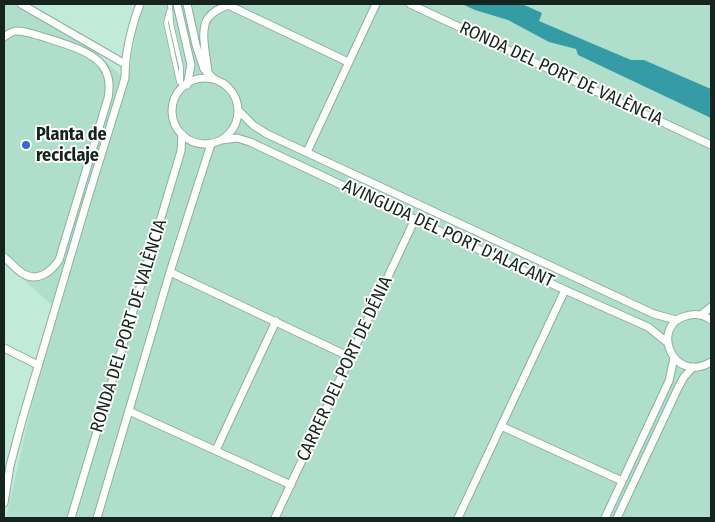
<!DOCTYPE html>
<meta charset="utf-8">
<style>
body{margin:0}
#map{position:relative;width:715px;height:522px;overflow:hidden;background:#c2ead8;font-family:"Fira Sans Condensed",sans-serif}
canvas{display:block}
.frame{position:absolute;inset:0;border:5px solid #15241e;pointer-events:none}
</style>
<div id="map">
<canvas width="715" height="522"></canvas>
<div class="frame"></div>
</div>
<script>
const c = document.querySelector('canvas').getContext('2d');
c.lineJoin = 'round';
function fillPath(path, color) {
  c.fillStyle = color;
  c.fill(path, 'evenodd');
}
function trace(path, color, width, dash) {
  c.strokeStyle = color;
  c.lineWidth = width;
  c.lineCap = dash ? 'butt' : 'round';
  c.setLineDash(dash || []);
  c.stroke(path);
}
function drawText(font, color, halo, rows, align = 'center') {
  c.font = font + ' "Fira Sans Condensed",sans-serif';
  c.lineWidth = 4;
  c.setLineDash([]);
  c.textBaseline = 'middle';
  c.strokeStyle = halo;
  c.fillStyle = color;
  for (const [text, x, y, turn = 0] of rows) {
    c.save();
    c.translate(x, y);
    c.rotate((+turn || 0) * Math.PI / 180);
    c.textAlign = isNaN(turn) ? turn : align;
    if (halo) c.strokeText(text, 0, 0);
    c.fillText(text, 0, 0);
    c.restore();
  }
}
fillPath(new Path2D(`
 M4,4H12L94,50L122,77L53,306L4,262Z
 M144,4H711V518H6L34,395L128,78L136,31Z`), '#afdfca');
fillPath(new Path2D(`
 M462,4H522L542,13L539,21L631,60H644L711,89V118L578,55L576,49L549,42L508,20L475,10Z`), '#359ca6');
const lane = new Path2D(`
 M170,4L171,23L181,67V89
 M169,11L166,23L179,82`);
const street = new Path2D(`
 M21,4L125,64
 M177,4L191,65L187,85
 M187,4L196,45L204,69L214,79
 M226,4L348,62
 M410,4L711,145
 M4,37C8,34 12,31 17,31C25,31 33,34 40,36C58,42 91,50 102,65C110,76 110,86 108,98L59,260C51,272 37,283 22,273C16,269 10,262 4,257
 M208,72C207,58 199,30 208,18C213,11 221,8 228,5
 M172 111a33 33 0 1 1 66 0a33 33 0 1 1-66 0Z
 M239,111L253,125L267,134L654,314L676,320
 M222,140L237,138L250,142L565,290L648,327L668,343
 M307,152L376,4
 M170,272L350,357
 M701,315L711,307
 M711,320C703,314 695,313 686,316C650,325 672,385 711,362
 M4,348L38,365
 M129,411L291,485
 M501,426L622,481
 M216,450L276,321
 M4,503L10,466L23,417L87,201L125,78C125,53 131,28 140,4
 M71,518L181,151L182,134
 M97,518L170,272L211,144
 M275,518L415,219
 M458,518L565,290
 M605,518L669,381L674,358
 M617,518L679,386L684,377L693,367`);
trace(lane, '#89b09f', 5.5);
trace(street, '#89b09f', 9);
trace(lane, '#fff', 4);
trace(street, '#fff', 7);
for (const [x, y, r, color] of [
 [26,145,5,"#3169d7"]
]) {
  const dot = new Path2D();
  dot.arc(x, y, r, 0, 2 * Math.PI);
  c.fillStyle = color;
  c.fill(dot);
  trace(dot, '#fff', 2);
}
drawText('18px', '#15241e', '#fff', [
 ["RONDA DEL PORT DE VALÈNCIA",561,74,25],
 ["AVINGUDA DEL PORT D'ALACANT",448,234,25],
 ["RONDA DEL PORT DE VALÈNCIA",129,326,-73],
 ["CARRER DEL PORT DE DÉNIA",345,369,-65]
]);
drawText('bold 18px', '#15241e', '#fff', [
 ["Planta de",36,135],
 ["reciclaje",36,156]
], 'left');
</script>
